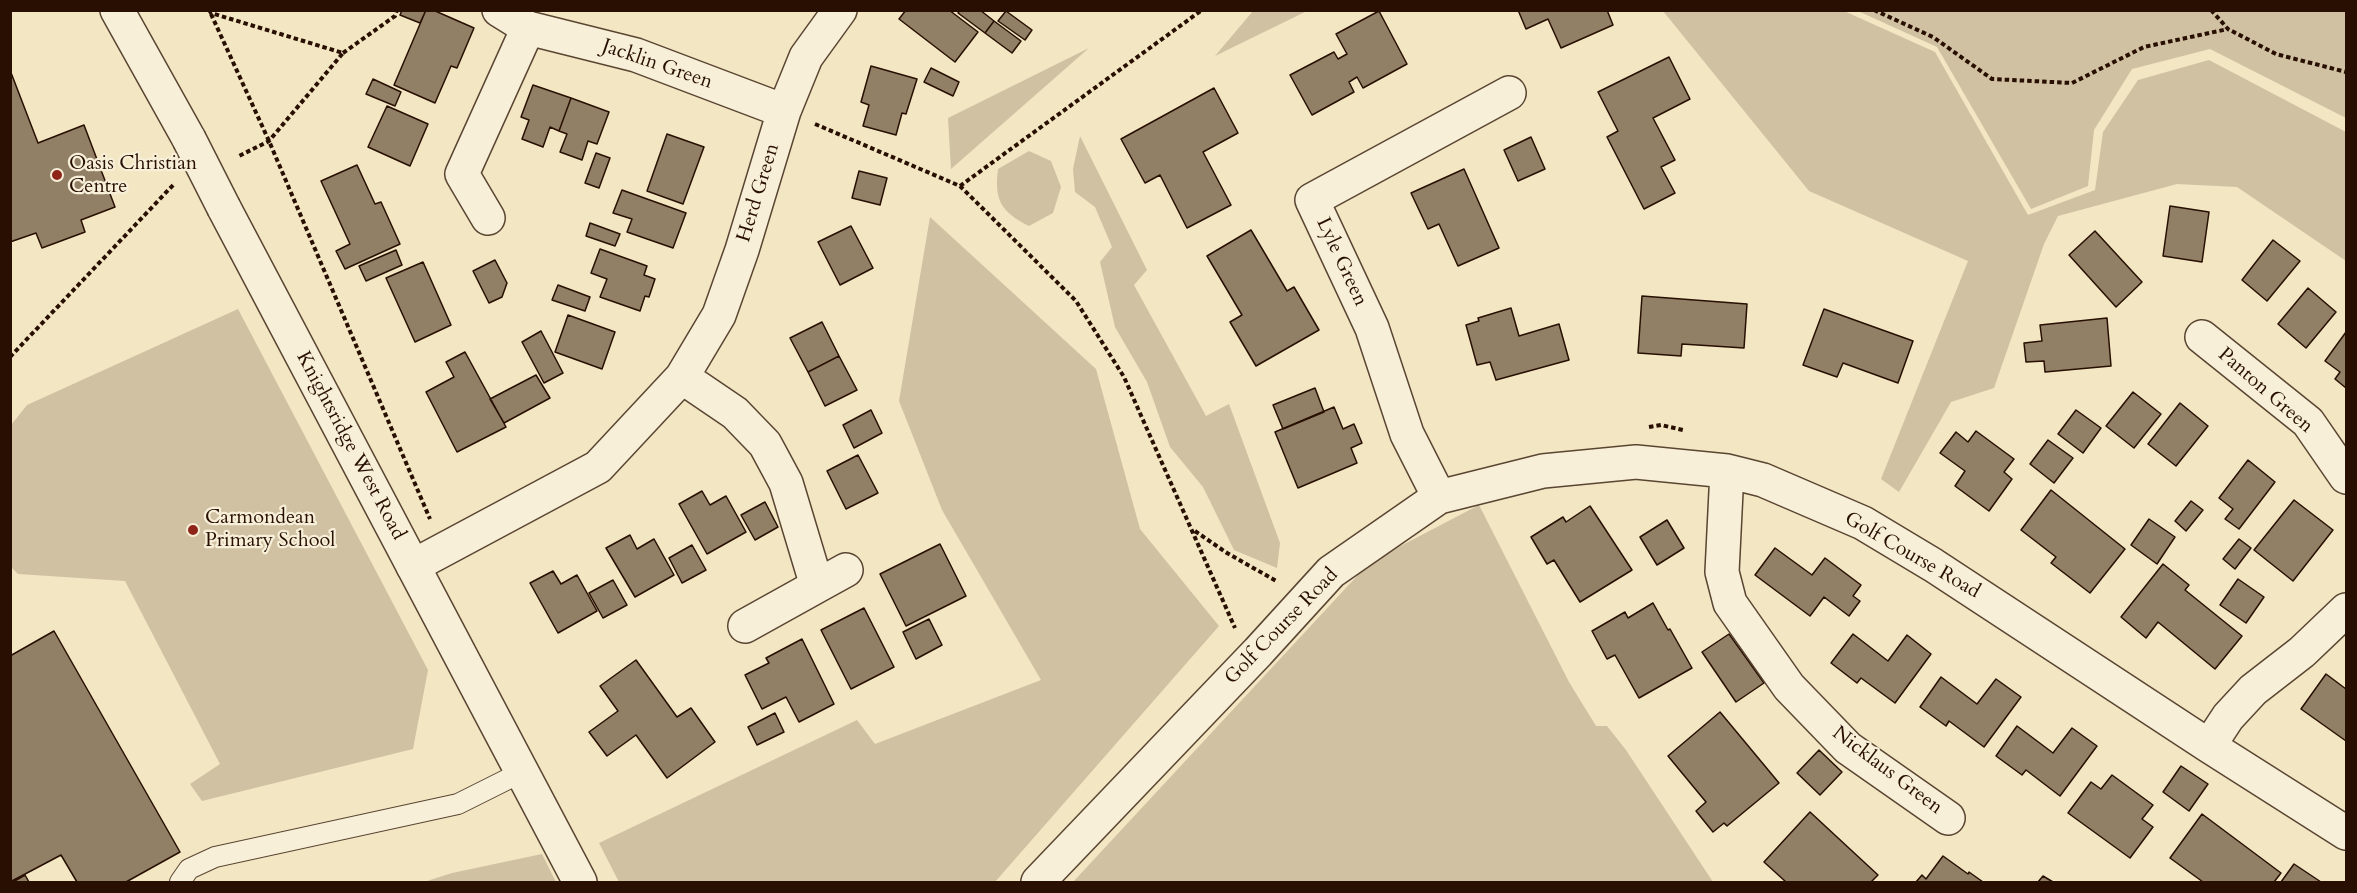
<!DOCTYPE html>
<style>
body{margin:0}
#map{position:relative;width:2357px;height:893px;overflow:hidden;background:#f2e6c3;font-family:Cardo,serif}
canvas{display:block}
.frame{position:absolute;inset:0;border:12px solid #280f02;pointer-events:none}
</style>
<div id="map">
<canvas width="2357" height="893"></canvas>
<div class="frame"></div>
</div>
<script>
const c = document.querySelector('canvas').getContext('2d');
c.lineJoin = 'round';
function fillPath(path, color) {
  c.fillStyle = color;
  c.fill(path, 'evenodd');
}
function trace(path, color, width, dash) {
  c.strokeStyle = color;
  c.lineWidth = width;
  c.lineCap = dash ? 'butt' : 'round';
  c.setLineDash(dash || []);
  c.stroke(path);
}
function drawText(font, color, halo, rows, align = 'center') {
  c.font = font + ' Cardo,serif';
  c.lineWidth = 4.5;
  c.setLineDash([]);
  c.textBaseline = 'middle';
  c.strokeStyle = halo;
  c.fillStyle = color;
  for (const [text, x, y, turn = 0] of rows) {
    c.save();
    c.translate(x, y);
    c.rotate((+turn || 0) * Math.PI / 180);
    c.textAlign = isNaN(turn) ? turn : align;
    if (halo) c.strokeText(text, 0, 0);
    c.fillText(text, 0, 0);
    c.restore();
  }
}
fillPath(new Path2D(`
 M1253,11H1307L1215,56Z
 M1663,11H1844L1935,52L2028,215L2095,190L2103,132L2138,80L2209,60L2346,132V261L2237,187L2177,184L2058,216L2044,244L1994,388L1951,402L1899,492L1881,479L1968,261L1809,191Z
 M1858,11H2346V118L2210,49L2132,69L2094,130L2088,186L2031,209L1937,47Z
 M1089,48L951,169L948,118Z
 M1080,136L1147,270L1134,285L1206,416L1229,404L1280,543L1277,568L1234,550L1203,487L1170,447L1147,382L1115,327L1100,262L1112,247L1095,207L1075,192L1073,169Z
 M1029,151L1051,161L1061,187L1053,213L1029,226C1001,212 994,200 998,169Z
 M930,217L1096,369L1140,529L1219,626L995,882H619L599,843L857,720L875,744L1041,680L942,510L899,401Z
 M238,309L428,670L413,749L202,801L190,784L220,764L125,581L18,574L11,567V425L27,405Z
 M1479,505L1569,682L1596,726H1607L1626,750L1713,882H1073L1370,562Z
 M542,854L556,882H424L452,873Z`), '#d0c1a2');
const building = new Path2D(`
 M402,10H426L420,23L400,15Z
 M426,10H433L474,28L457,68L451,66L435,103L394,85Z
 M906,10H949L978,32L955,62L899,19Z
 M960,10H980L994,21L985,33L958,13Z
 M1518,10H1607L1613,25L1561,48L1548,19L1526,29Z
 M1006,11L1032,30L1025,40L998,21Z
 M1379,11L1407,64L1363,88L1357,77L1349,82L1354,92L1312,115L1290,75L1334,52L1338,59L1347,54L1336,34Z
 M994,21L1021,41L1012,53L985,33Z
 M1669,57L1690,99L1653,118L1675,160L1661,167L1675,193L1644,209L1607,137L1618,131L1598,92Z
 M871,66L917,79L906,114L902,113L896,135L863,126L869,105L861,102Z
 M931,68L959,82L953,96L924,82Z
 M10,70L38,143L84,125L115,207L81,220L85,232L42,248L36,233L10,242Z
 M373,79L401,92L395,106L366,94Z
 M533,85L571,98L559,131L550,127L543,147L522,139L529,120L521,117Z
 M1214,88L1238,133L1203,152L1231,205L1187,228L1160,175L1145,183L1121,139Z
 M571,98L609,112L597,144L588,141L582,160L560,152L567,134L559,131Z
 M387,106L428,124L410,166L368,147Z
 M667,134L704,147L683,204L647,191Z
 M1531,137L1545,169L1518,181L1504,150Z
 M596,153L610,158L599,188L585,183Z
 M357,165L375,204L381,202L400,244L345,269L336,251L350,244L321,181Z
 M1464,169L1499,248L1458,266L1439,224L1428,229L1411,193Z
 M859,171L887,178L880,205L852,198Z
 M622,190L686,213L673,248L627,232L632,219L613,213Z
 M2170,206L2209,212L2202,262L2163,256Z
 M590,223L620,234L615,246L586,236Z
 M851,226L873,268L840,285L818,242Z
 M1251,230L1287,291L1294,287L1319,330L1256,366L1230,322L1242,315L1207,256Z
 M2095,231L2142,282L2116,307L2069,255Z
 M2273,240L2300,261L2267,301L2242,280Z
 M600,249L647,266L644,275L655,279L649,297L645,296L640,311L600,297L607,279L591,273Z
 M396,250L402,265L366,281L359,266Z
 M495,260L507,283L502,297L489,303L473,271Z
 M423,262L451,325L415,342L386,278Z
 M558,285L590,297L585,311L552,300Z
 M2308,288L2336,312L2306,348L2278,324Z
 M1642,296L1747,304L1744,348L1682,344L1681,356L1638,353Z
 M1511,308L1519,336L1559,324L1569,360L1496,380L1490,362L1477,365L1466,325L1479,321L1478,318Z
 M1824,309L1913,341L1898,383L1843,363L1837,377L1803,365Z
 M568,315L615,332L602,369L555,352Z
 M2107,318L2111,366L2045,372L2044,361L2026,362L2024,343L2042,341L2040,325Z
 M822,322L839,356L808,372L790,338Z
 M541,331L563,373L544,383L522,342Z
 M2346,332V388L2335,379L2340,372L2325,361Z
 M465,352L506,427L457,452L426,392L454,377L446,362Z
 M839,356L857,390L825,406L808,372Z
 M536,375L550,398L504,423L490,399Z
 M1315,388L1324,412L1283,429L1273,405Z
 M2133,392L2161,414L2134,448L2106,426Z
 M2180,403L2208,426L2176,466L2148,444Z
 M1334,407L1343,429L1354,424L1362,443L1351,448L1357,463L1298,488L1275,432Z
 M871,410L882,433L854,448L843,425Z
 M2076,410L2101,428L2083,453L2058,434Z
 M1976,431L2014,459L2004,472L2012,479L1989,511L1955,486L1965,471L1940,453L1956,432L1968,442Z
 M2048,440L2073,458L2054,483L2030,464Z
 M858,455L878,493L846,509L827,471Z
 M2248,460L2275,482L2239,529L2225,519L2233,509L2219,498Z
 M2051,490L2125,549L2090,593L2051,563L2056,557L2021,530Z
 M702,491L710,505L726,496L746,532L707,554L679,504Z
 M2294,500L2333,530L2293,581L2254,550Z
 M2191,501L2203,510L2186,531L2175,521Z
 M765,502L778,527L755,540L741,515Z
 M1590,506L1632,570L1580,602L1554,560L1547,564L1531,537L1563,517L1566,522Z
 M2149,519L2175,537L2157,564L2131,545Z
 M1667,520L1684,548L1657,565L1640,537Z
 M630,535L637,549L654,539L674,575L635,597L606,548Z
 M2239,539L2251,548L2235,569L2223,559Z
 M940,544L966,596L906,626L880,574Z
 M692,545L706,570L682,583L669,558Z
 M1775,548L1812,575L1825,558L1861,585L1853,596L1860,601L1849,616L1824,597L1810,616L1755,575Z
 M2163,564L2189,585L2185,590L2242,636L2215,669L2158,622L2146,638L2121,617Z
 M553,571L561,584L577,575L597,611L558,633L530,583Z
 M2238,579L2264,597L2246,623L2220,605Z
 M613,580L627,605L603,618L589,593Z
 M1653,603L1668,630L1670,629L1692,668L1639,698L1615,655L1607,659L1592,631L1625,612L1628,618Z
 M864,608L894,667L851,689L821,630Z
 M929,619L942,645L916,659L903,632Z
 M54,631L180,852L126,882H77L61,855L10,882V656Z
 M1729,634L1764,683L1736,702L1702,652Z
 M1853,634L1888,661L1907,635L1931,654L1895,703L1861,678L1857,683L1831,663Z
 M802,639L834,704L799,722L786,697L762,709L745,675L769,663L766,658Z
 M636,660L677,717L691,708L715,742L667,778L636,735L607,756L589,732L618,711L600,686Z
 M2326,674L2346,689V741L2301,709Z
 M1941,677L1977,704L1996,679L2021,697L1984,747L1949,721L1946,726L1920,707Z
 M1720,712L1779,783L1727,826L1724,823L1713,832L1696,811L1706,802L1668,756Z
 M775,713L784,732L757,745L748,727Z
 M2017,726L2053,753L2072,728L2097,746L2060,796L2026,770L2022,775L1996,756Z
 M1819,750L1842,772L1820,795L1797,773Z
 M2181,766L2208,784L2189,811L2163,792Z
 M2112,775L2153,805L2142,819L2153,827L2130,858L2068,813L2091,782L2101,789Z
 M1810,812L1878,875L1871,882H1786L1764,862Z
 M2202,814L2281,873L2274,882H2203L2170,858Z
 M1943,856L1968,874L1969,872L1983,882H1916L1922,875L1926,879Z
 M2294,864L2321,882H2281Z
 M25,875L29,882H13Z
 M2043,876L2053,882H2038Z`);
fillPath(building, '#917f66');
trace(building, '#280f02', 1.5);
const service = new Path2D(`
 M180,882L189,869L215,857L458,804L522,772`);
const minor = new Path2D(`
 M499,10L528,28L636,55L784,111
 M488,218L462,174L528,28
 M2202,337L2308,422L2346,477
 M682,377L735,413L765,444L786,483L817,586L745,626
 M1727,471L1722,572L1730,603L1789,687L1848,748L1948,818
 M1439,497L1407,434L1372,328L1312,200L1509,93
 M413,566L598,467L682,377L719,315L742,250L784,111L806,57L840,10
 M817,586L846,570
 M2209,746L2228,717L2253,690L2302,652L2346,610
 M1038,882L1258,652L1331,572L1439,497L1543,471L1636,462L1727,471L1763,480L1863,523L1933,565L2209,746L2346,833`);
const tertiary = new Path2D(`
 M117,10L189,139
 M224,208L580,882`);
trace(service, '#5a4532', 22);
trace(minor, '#5a4532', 36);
trace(tertiary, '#5a4532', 36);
trace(new Path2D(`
 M209,10L211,13L343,53L269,141L237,157
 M1874,10L1933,37L1992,79L2072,83L2144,47L2228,29
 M2211,10L2228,29L2276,54L2346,72
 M211,14L269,141L430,519
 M343,53L395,16L397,10
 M815,124L960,186L1076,301L1124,377L1235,628
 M960,186L1202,10
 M10,357L175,183
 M1649,427L1661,425L1683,430
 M1195,531L1227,553L1278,582`), '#280f02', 4, [4.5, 3]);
trace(service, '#f7efd8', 20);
trace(minor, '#f7efd8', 33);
trace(tertiary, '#f7efd8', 33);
const tertiaryBridge = new Path2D(`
 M189,139L224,208`);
trace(tertiaryBridge, '#5a4532', 36, []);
trace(tertiaryBridge, '#f7efd8', 33);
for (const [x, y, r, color] of [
 [57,175,6,"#8f2418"],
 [193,530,6,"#8f2418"]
]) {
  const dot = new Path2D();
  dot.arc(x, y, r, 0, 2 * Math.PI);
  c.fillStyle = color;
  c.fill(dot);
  trace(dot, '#f7efd8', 2);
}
drawText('20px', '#280f02', '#f7efd8', [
 ["Jacklin Green",657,65,19],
 ["Herd Green",759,193,-73],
 ["Lyle Green",1341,262,65],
 ["Panton Green",2265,391,41],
 ["Knightsridge West Road",350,446,62],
 ["Golf Course Road",1912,556,30],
 ["Golf Course Road",1282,627,-46],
 ["Nicklaus Green",1887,771,37]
]);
drawText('20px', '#280f02', '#f7efd8', [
 ["Oasis Christian",69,164],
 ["Centre",69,187],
 ["Carmondean",205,518],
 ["Primary School",205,541]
], 'left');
</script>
